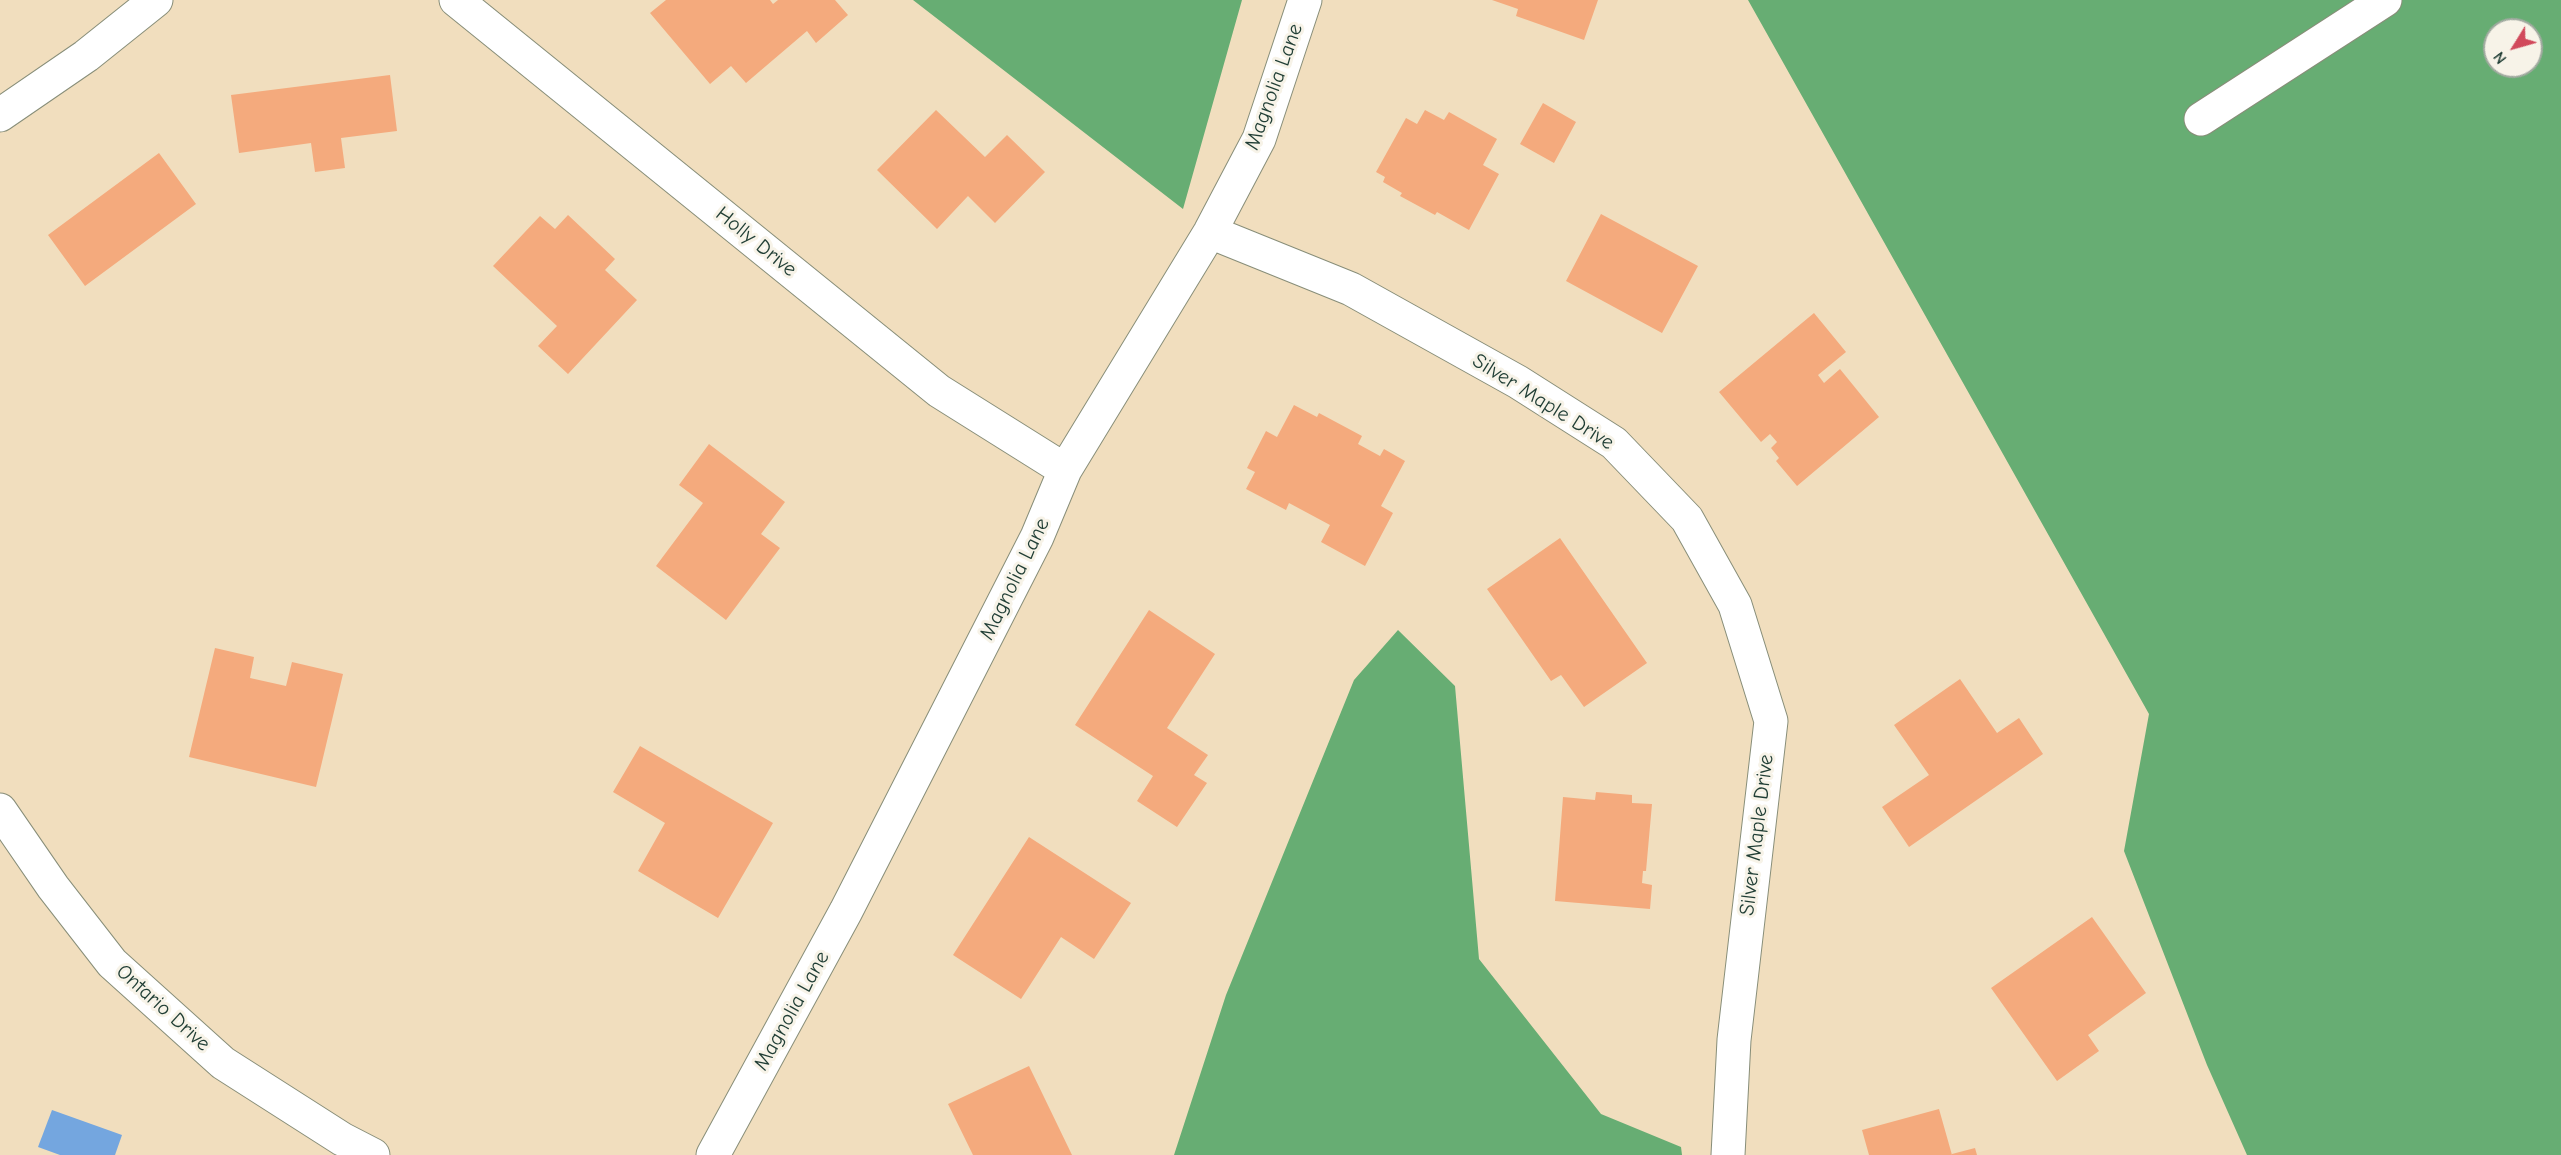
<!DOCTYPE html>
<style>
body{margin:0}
#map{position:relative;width:2561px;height:1155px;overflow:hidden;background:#f1debe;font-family:"Comic Neue",sans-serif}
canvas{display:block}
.north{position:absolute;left:2483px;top:18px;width:60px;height:60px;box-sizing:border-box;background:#f7f3e8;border:2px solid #a1aaa0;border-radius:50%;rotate:233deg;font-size:16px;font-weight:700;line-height:24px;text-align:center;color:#1f3d34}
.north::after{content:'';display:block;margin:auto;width:21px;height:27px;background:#d1495b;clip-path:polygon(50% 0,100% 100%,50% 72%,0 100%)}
</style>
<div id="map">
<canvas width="2561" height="1155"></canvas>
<div class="north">N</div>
</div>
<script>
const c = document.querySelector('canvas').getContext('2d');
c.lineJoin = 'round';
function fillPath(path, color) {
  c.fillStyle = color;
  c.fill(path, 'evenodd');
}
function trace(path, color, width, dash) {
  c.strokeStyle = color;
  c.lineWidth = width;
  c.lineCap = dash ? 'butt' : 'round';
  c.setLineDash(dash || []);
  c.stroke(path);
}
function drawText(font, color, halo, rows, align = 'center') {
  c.font = font + ' "Comic Neue",sans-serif';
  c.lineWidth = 6;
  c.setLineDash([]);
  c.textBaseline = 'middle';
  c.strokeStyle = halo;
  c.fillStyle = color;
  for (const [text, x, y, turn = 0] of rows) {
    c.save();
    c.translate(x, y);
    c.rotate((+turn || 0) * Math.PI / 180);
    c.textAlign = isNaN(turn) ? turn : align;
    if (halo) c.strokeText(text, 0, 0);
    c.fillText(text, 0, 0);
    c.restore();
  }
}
fillPath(new Path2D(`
 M913,0H1242L1183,209Z
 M1748,0H2561V1155H2247L2207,1065L2124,851L2149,714ZM2495,30H2531V66H2495Z
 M1398,630L1455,686L1479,959L1601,1114L1681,1147L1682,1155H1174L1226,995L1354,680Z`), '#67ad73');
fillPath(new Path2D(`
 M52,1110L122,1135L115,1155H60L38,1147Z`), '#74a6df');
fillPath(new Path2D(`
 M666,0H770L773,4L778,0H835L848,15L816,43L807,31L746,83L731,66L710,84L650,13Z
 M1492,0H1598L1584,40L1516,16L1518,9Z
 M390,75L397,131L341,138L345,168L315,172L311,143L239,153L231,95Z
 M1543,103L1576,122L1554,163L1520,144Z
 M936,110L985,157L1007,135L1045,172L995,223L968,196L937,229L877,170Z
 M1425,110L1444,120L1449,112L1497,139L1483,165L1499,174L1469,230L1437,212L1435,215L1400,196L1402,193L1383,182L1385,177L1376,172L1406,118L1417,124Z
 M159,153L196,204L85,286L48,235Z
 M1601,214L1698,266L1662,333L1566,281Z
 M568,215L615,259L605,270L637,300L568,374L538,346L557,326L493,266L540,216L555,229Z
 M1814,313L1846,352L1818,375L1824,383L1840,369L1879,417L1797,486L1776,461L1779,458L1771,448L1777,442L1770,434L1761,442L1719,392Z
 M1294,405L1317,417L1319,413L1362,436L1358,444L1380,456L1384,449L1405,461L1381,506L1393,513L1365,566L1321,542L1330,525L1289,503L1286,510L1246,489L1255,472L1247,468L1266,431L1277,437Z
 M709,444L785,502L761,534L780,548L726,620L656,566L703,503L679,485Z
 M1560,538L1647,663L1584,707L1561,675L1551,681L1487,589Z
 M1149,610L1215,654L1167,728L1208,755L1194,775L1207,783L1177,827L1137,801L1153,776L1075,725Z
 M215,648L254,657L250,678L286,686L292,662L343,674L316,787L189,757Z
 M1960,679L1997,733L2019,718L2043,754L1909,847L1882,807L1929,775L1894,725Z
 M640,746L773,823L718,918L638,871L665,823L613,792Z
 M1596,792L1632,795V803L1652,804L1646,871H1643L1642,883L1652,885L1650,909L1555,901L1563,797L1595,800Z
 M1029,837L1131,903L1094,959L1061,937L1021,999L953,955Z
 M2092,917L2146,993L2088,1035L2099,1051L2057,1081L1991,988Z
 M1029,1066L1072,1155H973L948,1104Z
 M1939,1109L1952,1155H1869L1862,1130Z
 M1975,1148L1977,1155H1952V1154Z`), '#f4aa7d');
const minor = new Path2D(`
 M456,0L939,391L1065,470
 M0,115L86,56L156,0
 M2201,119L2385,0
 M1210,232L1351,289L1518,382L1614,443L1687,519L1735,605L1771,721L1734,1040L1728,1155
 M0,810L53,887L112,963L223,1063L342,1139L373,1155
 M713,1155L846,911L1037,537L1065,470L1210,232L1259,139L1305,0`);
trace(minor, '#888e79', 35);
trace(minor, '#fff', 33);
drawText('21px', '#1f3d34', '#f7f3e8', [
 ["Magnolia Lane",1274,87,-70],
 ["Holly Drive",756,242,39],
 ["Silver Maple Drive",1543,402,32],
 ["Magnolia Lane",1015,579,-64],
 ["Silver Maple Drive",1757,835,-83],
 ["Ontario Drive",163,1008,42],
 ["Magnolia Lane",792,1011,-61]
]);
</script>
